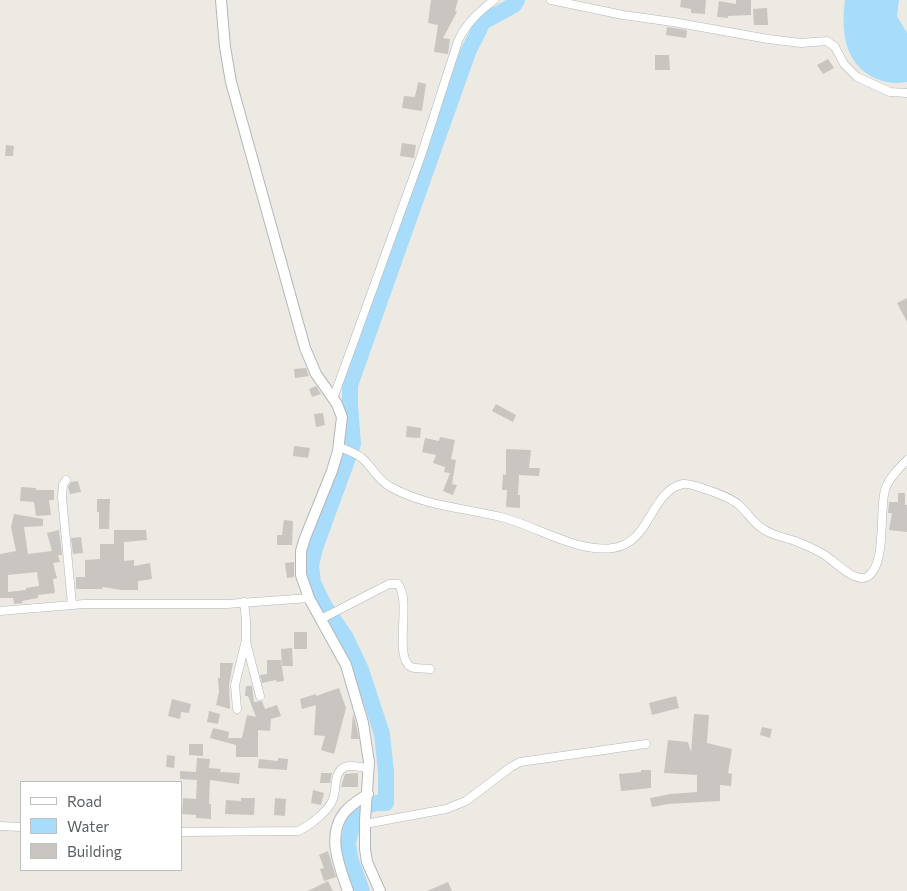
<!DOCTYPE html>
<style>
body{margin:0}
#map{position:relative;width:907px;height:891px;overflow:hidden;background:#edeae3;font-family:Commissioner,sans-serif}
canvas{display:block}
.legend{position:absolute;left:20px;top:781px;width:162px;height:90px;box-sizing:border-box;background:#fff;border:1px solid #bebfc1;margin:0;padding:6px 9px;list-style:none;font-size:15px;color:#5c6063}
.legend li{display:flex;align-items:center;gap:10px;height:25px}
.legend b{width:25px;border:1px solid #bebfc1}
</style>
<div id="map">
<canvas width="907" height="891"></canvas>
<ul class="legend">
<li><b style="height:6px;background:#fff"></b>Road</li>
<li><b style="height:14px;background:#a7dcfa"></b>Water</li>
<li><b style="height:14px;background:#c9c5c0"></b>Building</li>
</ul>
</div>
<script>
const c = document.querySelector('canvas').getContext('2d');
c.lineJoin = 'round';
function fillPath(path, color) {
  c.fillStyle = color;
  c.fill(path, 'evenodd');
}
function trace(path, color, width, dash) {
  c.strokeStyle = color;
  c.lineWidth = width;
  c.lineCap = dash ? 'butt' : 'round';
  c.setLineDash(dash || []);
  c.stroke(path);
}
fillPath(new Path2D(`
 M845,0H899L897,16L907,33V82C896,84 887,83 877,79C844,65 841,32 845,0Z`), '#a7dcfa');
trace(new Path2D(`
 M362,891L350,858L348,842L357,808L377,803H386V772L382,734L361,670L346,638L325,607L313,583L311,565L315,548L353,444L350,406V385L468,52L483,22L514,5L517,0`), '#a7dcfa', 16);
fillPath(new Path2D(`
 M431,0H458L455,11L457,12L443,38L450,39L448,54L434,52L438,25L428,23Z
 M681,0H706L705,14L691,13V9L680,7Z
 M736,0H751V15L728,16V18L717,17L719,1L736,4Z
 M767,8L768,25H754L753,9Z
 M667,27L687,30L686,38L666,35Z
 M655,55H669L670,70H655Z
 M828,59L834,68L823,74L817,65Z
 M418,82L426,84L422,111L402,108L404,96L415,97Z
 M402,143L416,145L414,158L400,156Z
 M6,145L14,146L13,156H5Z
 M907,298V322L897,303Z
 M306,368L309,376L295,378L294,369Z
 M316,386L321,394L312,397L309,389Z
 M496,404L516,415L513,422L492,411Z
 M323,413L325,425L316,427L314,414Z
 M407,426L421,428L420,438L406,437Z
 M440,437L455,440L451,459L456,460L452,484L457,485L453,495L443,491L450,473L444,472L445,467L433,463L436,455L422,452L425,438L439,441Z
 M294,446L310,448L308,458L293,456Z
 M506,449L531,450L529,468H540L539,476L519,475L518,495H520V508L506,507L507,490H502L503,474L506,475Z
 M78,481L81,492L70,494L68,487L71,482Z
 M21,487L36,488V490H54V500H49L51,515L36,516L34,502L20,501Z
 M898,493H905V505H907V532L889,530L892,513H888L889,502H898Z
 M97,499H110L109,529H99V512H97Z
 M14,514L43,519V526L24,527L28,554L52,551L47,533L59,530L62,555H58L60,562L53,563L57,578L53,579L55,593L38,595V598L22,601L23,603L14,604L13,598H0V554L16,551L11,527ZM37,572L39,586L26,588V590L8,592V575Z
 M284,520L293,521L292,545H277V535H282Z
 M114,530H146L147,540L124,542V561L134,560V566L150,563L152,579L138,581V590H121L103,587L102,589H76V577H85V560L100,559V544H114Z
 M81,537L83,553L73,554L71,538Z
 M294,562V577L287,578L285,563Z
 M294,632H307V649H294Z
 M292,648L293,666H282L281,649Z
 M267,660H281L284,681L277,682L276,680L262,683L260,675L267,674Z
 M220,663H233L229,685L230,709L216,705L219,692L218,678H220Z
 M246,686H252L254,702L262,701L265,709L277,705L281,716L271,719L270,731L258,730V757H236V745L210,738L213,728L229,732L228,738H242L247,715L256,717L248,696H245Z
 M339,688L346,708L334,754L321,750L325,736L314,735L316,705L302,709L300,699L316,694V696Z
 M676,696L679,708L652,715L649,703Z
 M172,699L191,704L189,713L181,712L180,719L168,716Z
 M209,711L220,714L218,724L207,722Z
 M353,713L356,724L359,739H351Z
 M694,714L709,715L707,743L732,749L728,773L732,774L731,786L720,785V801L668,804L652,807L650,798L671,794L697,792V775L664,773L668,740L688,742L691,752Z
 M762,727L772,729L770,738L760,735Z
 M189,744H203V756L189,755Z
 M167,755L175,756L174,768L166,767Z
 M197,758L210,759L209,768L221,769L220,772L240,773L239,784L210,780L209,804H211V819L196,818V815L182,814L183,798L196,799L197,780L180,779V771L196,772Z
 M278,758L288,759L287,770L258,768L259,759L278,761Z
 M641,770H651V788L621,791L619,774L641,772Z
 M321,773H332L330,783H320Z
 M358,773V787H341L345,774Z
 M313,790L324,793L321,805L311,803Z
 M241,798H255L254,815L225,814L226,800L241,801Z
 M275,798L286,799L285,816L274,815Z
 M328,851L336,877L324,881L320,869L324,868L319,855Z
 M328,881L333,891H308Z
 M448,882L452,891H427Z`), '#c9c5c0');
const minor = new Path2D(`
 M551,0L623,15L673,22L768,39L801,43L827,41L835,47L844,64L857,77L890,92L907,93
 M333,399L421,156L458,41C466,23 479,12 494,0
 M339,447C347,450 356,453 363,459C372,467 378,480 389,486C423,506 464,508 501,517C536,526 577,553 613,548C651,543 650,491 683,484C689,483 697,487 702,488C714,492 730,497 739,505C748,513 753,523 763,529C773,536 784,537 795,541C806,545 816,550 825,555C835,562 855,583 867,577C887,566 879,510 885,490C888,479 899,468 907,460
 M66,480L63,485L62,497L72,605
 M0,611L84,604H227L309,598
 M321,619L389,584H398C412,601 393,657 411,667C416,669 424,668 430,669
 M246,642L260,696
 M237,709L235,685L246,640V620L244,602
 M365,824L446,809L466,801L511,767L520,762L646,744
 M0,826L21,827
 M181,832L298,831C309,826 329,811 333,799C337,789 333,772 345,767C351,764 362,768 369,768`);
const tertiary = new Path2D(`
 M221,0L225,47L231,82L305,348L316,374L337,404L342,417L338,451L332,471L305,538L301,551V575L309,598L346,665L363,723L369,762L365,820V849L367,862L380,891
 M348,891C340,868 326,836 344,813C350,805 359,800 368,794`);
trace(minor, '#b4b6ba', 9);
trace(tertiary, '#b4b6ba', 12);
trace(minor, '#fff', 8);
trace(tertiary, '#fff', 10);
</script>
